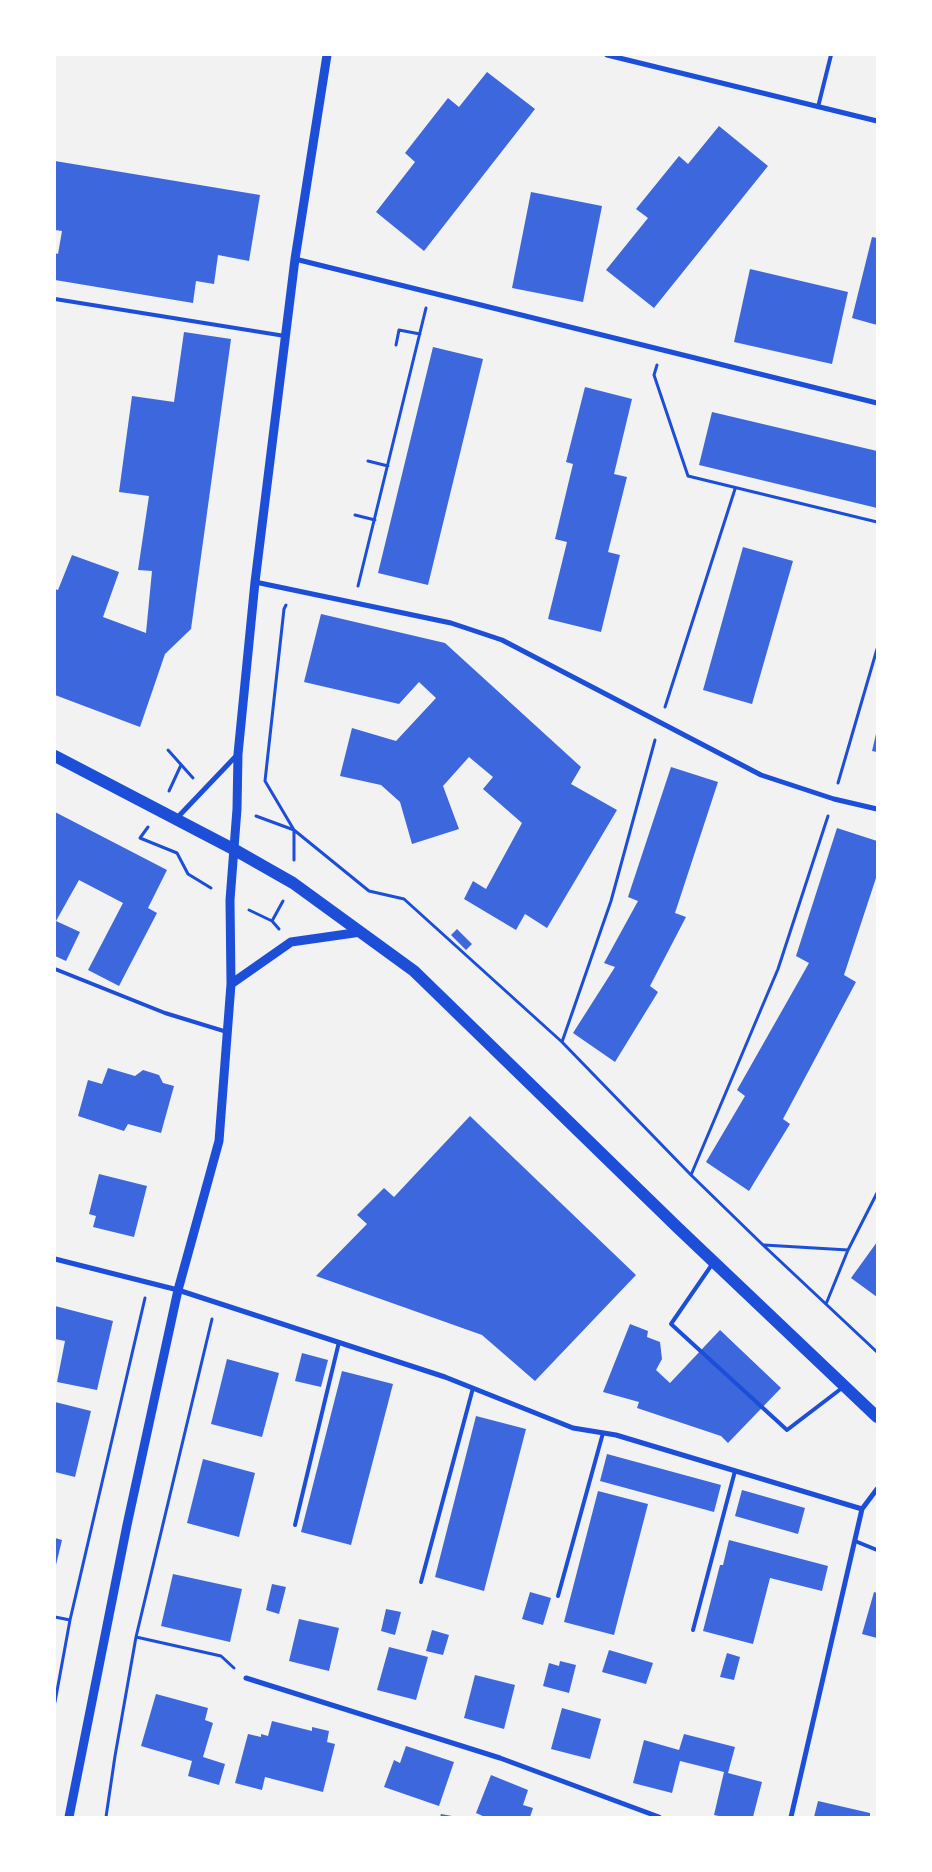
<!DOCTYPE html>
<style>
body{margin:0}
#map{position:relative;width:932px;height:1872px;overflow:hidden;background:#f2f2f2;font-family:"Space Grotesk",sans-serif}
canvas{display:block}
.frame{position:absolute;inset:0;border:56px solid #fff;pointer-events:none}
</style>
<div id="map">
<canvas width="932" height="1872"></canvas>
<div class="frame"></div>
</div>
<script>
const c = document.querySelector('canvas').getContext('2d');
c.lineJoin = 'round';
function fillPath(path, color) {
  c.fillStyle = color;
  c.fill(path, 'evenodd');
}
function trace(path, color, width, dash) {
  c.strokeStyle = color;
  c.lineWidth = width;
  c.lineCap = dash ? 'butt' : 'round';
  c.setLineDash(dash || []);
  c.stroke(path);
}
fillPath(new Path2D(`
 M487,72L535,109L424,251L376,212L415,162L405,153L448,98L459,107Z
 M719,126L768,166L654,308L606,270L648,218L636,209L679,156L688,164Z
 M55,161L260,195L249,261L218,255L214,284L196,281L193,303L55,280V253L58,254L62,231L55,230Z
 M531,192L602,206L583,302L512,288Z
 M872,237L877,238V325L852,318Z
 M750,269L848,292L832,364L734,342Z
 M184,332L231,339L191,629L165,654L140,727L55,695V589L58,590L72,555L119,572L103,617L146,633L152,571L138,570L149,496L119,492L132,396L174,402Z
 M433,347L483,359L428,585L378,573Z
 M585,387L632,399L614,474L627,477L608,552L620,555L601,632L548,619L567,542L555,539L573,464L566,462Z
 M712,412L877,451V508L699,465Z
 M743,547L793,561L752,704L703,690Z
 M321,614L445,643L581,767L571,784L617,810L547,928L525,914L516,930L464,899L473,881L486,889L522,823L483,789L493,777L469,757L443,786L459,829L412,844L400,802L381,785L340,776L352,728L396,741L436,698L419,682L399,704L304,682Z
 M876,734H877V752L872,751Z
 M671,767L718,782L675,913L686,917L650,986L658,992L615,1062L573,1033L615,967L604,963L638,901L628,897Z
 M55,812L167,870L148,908L157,913L119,986L88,970L123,903L79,880L56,921L80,932L66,961L55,956Z
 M837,828L877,841V875L844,975L856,982L783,1119L790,1124L749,1191L706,1162L745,1096L737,1090L809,963L796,956Z
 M457,929L472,944L466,950L451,935Z
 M108,1068L135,1076L143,1070L159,1075L163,1083L174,1086L161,1133L128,1124L124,1131L78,1116L88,1080L102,1084Z
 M470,1116L636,1275L535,1381L482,1335L316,1276L367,1224L357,1215L384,1188L394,1197Z
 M99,1174L147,1186L134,1237L93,1227L96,1216L89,1214Z
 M877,1242V1297L851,1278Z
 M55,1306L113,1321L97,1390L57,1382L65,1341L55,1339Z
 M630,1324L648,1331L647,1337L660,1342L662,1359L656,1370L670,1383L720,1330L781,1388L728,1443L721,1436L637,1408L639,1402L603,1392Z
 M302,1353L328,1360L321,1387L295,1381Z
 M227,1359L279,1373L262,1437L211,1424Z
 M342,1371L393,1384L351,1545L301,1532Z
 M55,1402L91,1411L75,1477L55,1472Z
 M476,1416L526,1429L484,1591L435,1577Z
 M607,1454L721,1485L714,1512L600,1481Z
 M203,1459L255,1473L239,1537L187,1523Z
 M742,1490L805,1508L798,1534L735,1516Z
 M598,1491L648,1504L614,1635L564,1622Z
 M55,1538L62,1540L56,1565H55Z
 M729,1540L828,1566L822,1591L770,1578L753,1644L703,1631L720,1565H723Z
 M173,1574L242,1589L230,1642L161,1626Z
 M272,1584L286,1587L279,1614L266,1610Z
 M530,1592L551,1598L543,1625L522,1619Z
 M874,1592L877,1593V1638L862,1634Z
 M386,1609L401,1612L395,1635L381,1631Z
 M299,1619L339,1628L329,1671L289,1661Z
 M432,1630L449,1635L443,1655L426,1651Z
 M389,1647L428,1657L416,1700L377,1690Z
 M609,1650L653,1663L646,1684L602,1672Z
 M727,1653L740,1657L734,1680L720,1677Z
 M560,1661L576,1665L569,1693L543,1686L549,1663L559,1666Z
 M475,1675L515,1685L504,1729L464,1718Z
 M156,1694L208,1708L205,1720L213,1723L203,1757L225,1764L219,1785L188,1776L192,1761L141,1746Z
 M562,1708L601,1719L590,1759L551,1749Z
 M272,1721L312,1731V1727L329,1731L327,1742L335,1744L323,1792L265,1777L262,1790L235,1783L248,1734L261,1737V1734L268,1736Z
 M684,1734L735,1747L728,1773L762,1782L753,1817H723L714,1815L724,1772L680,1761L672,1793L633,1783L644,1740L679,1750Z
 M406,1746L454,1762L439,1806L384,1787L394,1760L400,1763Z
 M491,1775L528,1790L523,1805L533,1808L530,1817H485L476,1813Z
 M818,1801L870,1813V1817H814Z
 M441,1814L452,1816V1817H440Z`), '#3d67dc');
trace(new Path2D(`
 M396,345L399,330L420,334
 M657,365L654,375L688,476L877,522
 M368,461L388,466
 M355,515L375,520
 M358,586L426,308
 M286,605L284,609L265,781L294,830L369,891L404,899L562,1042L691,1175L763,1245L877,1352
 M665,707L735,489
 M168,750L193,778
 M838,783L877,649
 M169,791L181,765
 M256,816L294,830V860
 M148,827L140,838L177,853L188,874L211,888
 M249,910L272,921
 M279,929L272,921L283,901
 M562,1042L611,901L655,740
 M691,1175L778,969L828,816
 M764,1245L848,1250
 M826,1304L848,1250L877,1193
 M55,1617L70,1620
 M136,1637L221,1656L234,1668
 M55,1702L70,1620L145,1298
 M106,1817L115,1756L136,1637L212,1319`), '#1d4ed8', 3);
trace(new Path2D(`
 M818,107L831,55
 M55,299L285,336
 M55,969L165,1013L227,1032
 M713,1263L671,1324L787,1430L842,1388
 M295,1525L339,1342
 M855,1541L877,1550
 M421,1582L473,1388
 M558,1596L603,1433
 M693,1630L735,1471`), '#1d4ed8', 4);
trace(new Path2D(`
 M607,55L877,121
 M295,259L877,403
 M255,582L451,623L502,640L761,775L834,799L877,809
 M176,819L237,755
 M55,1259L178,1290L445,1377L573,1428L616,1435L862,1509
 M246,1678L500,1758L659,1817
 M791,1817L862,1509L877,1489`), '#1d4ed8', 5);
trace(new Path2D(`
 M231,984L291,942L361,932
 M69,1817L127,1525L178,1290L219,1141L231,984L230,900L237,809L238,754L255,582L295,259L327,55`), '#1d4ed8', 9);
trace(new Path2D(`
 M55,756L235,850L293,883L414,971L677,1227L877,1417`), '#1d4ed8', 12);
</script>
